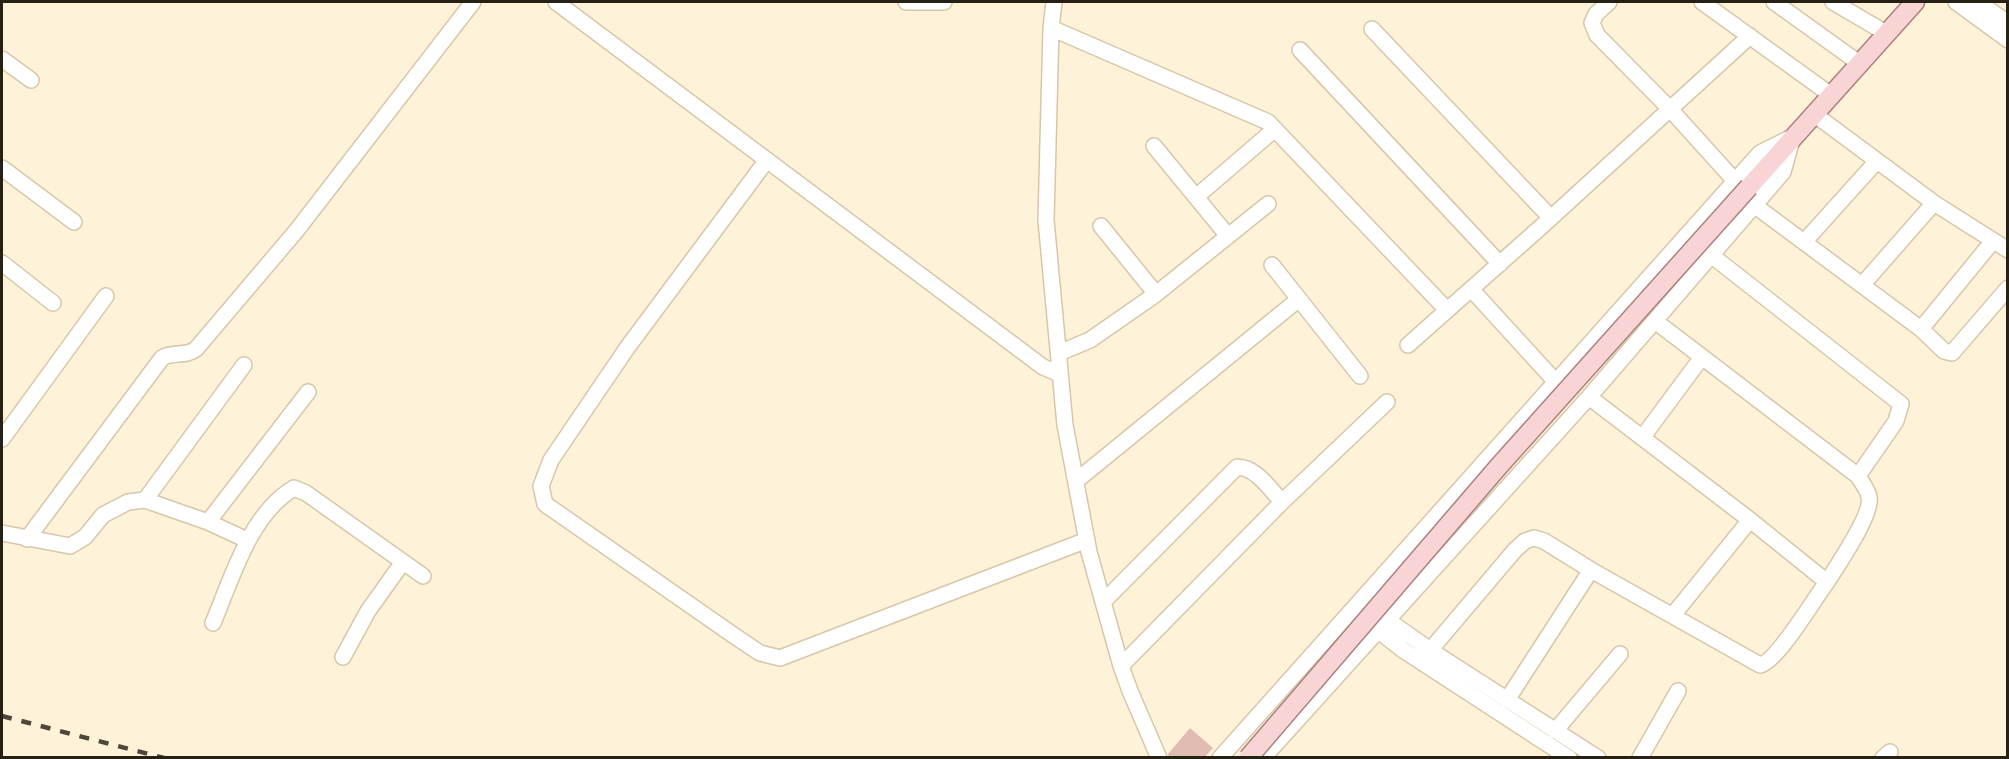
<!DOCTYPE html>
<style>
body{margin:0}
#map{position:relative;width:2009px;height:759px;overflow:hidden;background:#fef2d9;font-family:"Public Sans",sans-serif}
canvas{display:block}
.frame{position:absolute;inset:0;border:3px solid #262015;pointer-events:none}
</style>
<div id="map">
<canvas width="2009" height="759"></canvas>
<div class="frame"></div>
</div>
<script>
const c = document.querySelector('canvas').getContext('2d');
c.lineJoin = 'round';
function fillPath(path, color) {
  c.fillStyle = color;
  c.fill(path, 'evenodd');
}
function trace(path, color, width, dash) {
  c.strokeStyle = color;
  c.lineWidth = width;
  c.lineCap = dash ? 'butt' : 'round';
  c.setLineDash(dash || []);
  c.stroke(path);
}
fillPath(new Path2D(`
 M1190,728L1213,748L1204,758H1169L1168,754Z`), '#e0bcb2');
const minor = new Path2D(`
 M556,2L1043,367L1060,374
 M906,2H944
 M1054,2L1051,28L1046,220L1065,425L1089,552L1121,666L1130,691L1159,758
 M1609,2L1596,14L1592,23L1597,35L1670,109L1735,181
 M1702,2L1831,95
 M1774,2L1859,63
 M1833,2L1886,33
 M1956,2L2008,40
 M1978,2L2008,23
 M1051,28L1268,122L1447,310
 M1372,29L1551,218
 M1300,50L1500,264
 M2,59L31,80
 M1814,114L1934,203L2008,250
 M1154,146L1228,236
 M767,160L627,348L551,460L541,486L545,504L736,637L760,653L780,658L1087,540
 M2,168L74,222
 M1196,197L1275,129
 M1754,205L1921,329L1944,351L1952,353L2008,288
 M1101,226L1156,294
 M1804,242L1877,161
 M1711,255L1901,404L1896,421L1858,476
 M2,263L53,303
 M1272,265L1360,376
 M1862,285L1934,203
 M1471,289L1556,382
 M1655,321L1858,476C1862,483 1868,490 1869,497C1873,514 1837,566 1827,582
 M1921,329L1993,241
 M1408,345L1542,226L1750,36
 M1059,353L1090,340L1156,294L1268,204
 M1642,438L1702,357
 M2,439L106,296
 M1076,481L1299,299
 M145,500L244,365
 M208,522L308,392
 M2,533L70,546L85,537L103,515L128,502L145,500L208,522L247,540
 M27,539L162,358C172,351 186,357 196,349L297,230L473,2
 M1104,601L1237,467C1256,467 1270,489 1282,502
 M1379,614L1430,650L1598,758
 M1673,615L1750,520
 M213,623C232,578 250,514 294,488L306,493L423,576
 M1370,624L1403,650L1569,758
 M343,657L368,611L403,562
 M1421,661L1515,550L1525,541L1534,538L1544,541L1591,570L1760,665C1777,662 1814,599 1827,582L1750,520L1589,397
 M1121,666L1282,502L1387,402
 M1507,700L1591,570
 M1555,731L1620,654
 M1220,758L1760,153L1790,138
 M1263,758L1589,397L1783,172L1792,140
 M1640,758L1678,691
 M1883,758L1890,752`);
const major = new Path2D(`
 M1749,187L1915,2`);
trace(minor, '#d6c7a9', 18);
trace(major, '#ac8280', 21);
trace(minor, '#fff', 15);
trace(major, '#f8d4d5', 18);
trace(new Path2D(`
 M2,716L164,758`), '#4e4739', 4.5, [10, 10]);
const majorBridge = new Path2D(`
 M1248,758L1499,466L1749,187`);
trace(majorBridge, '#ac8280', 21, []);
trace(majorBridge, '#f8d4d5', 18);
</script>
